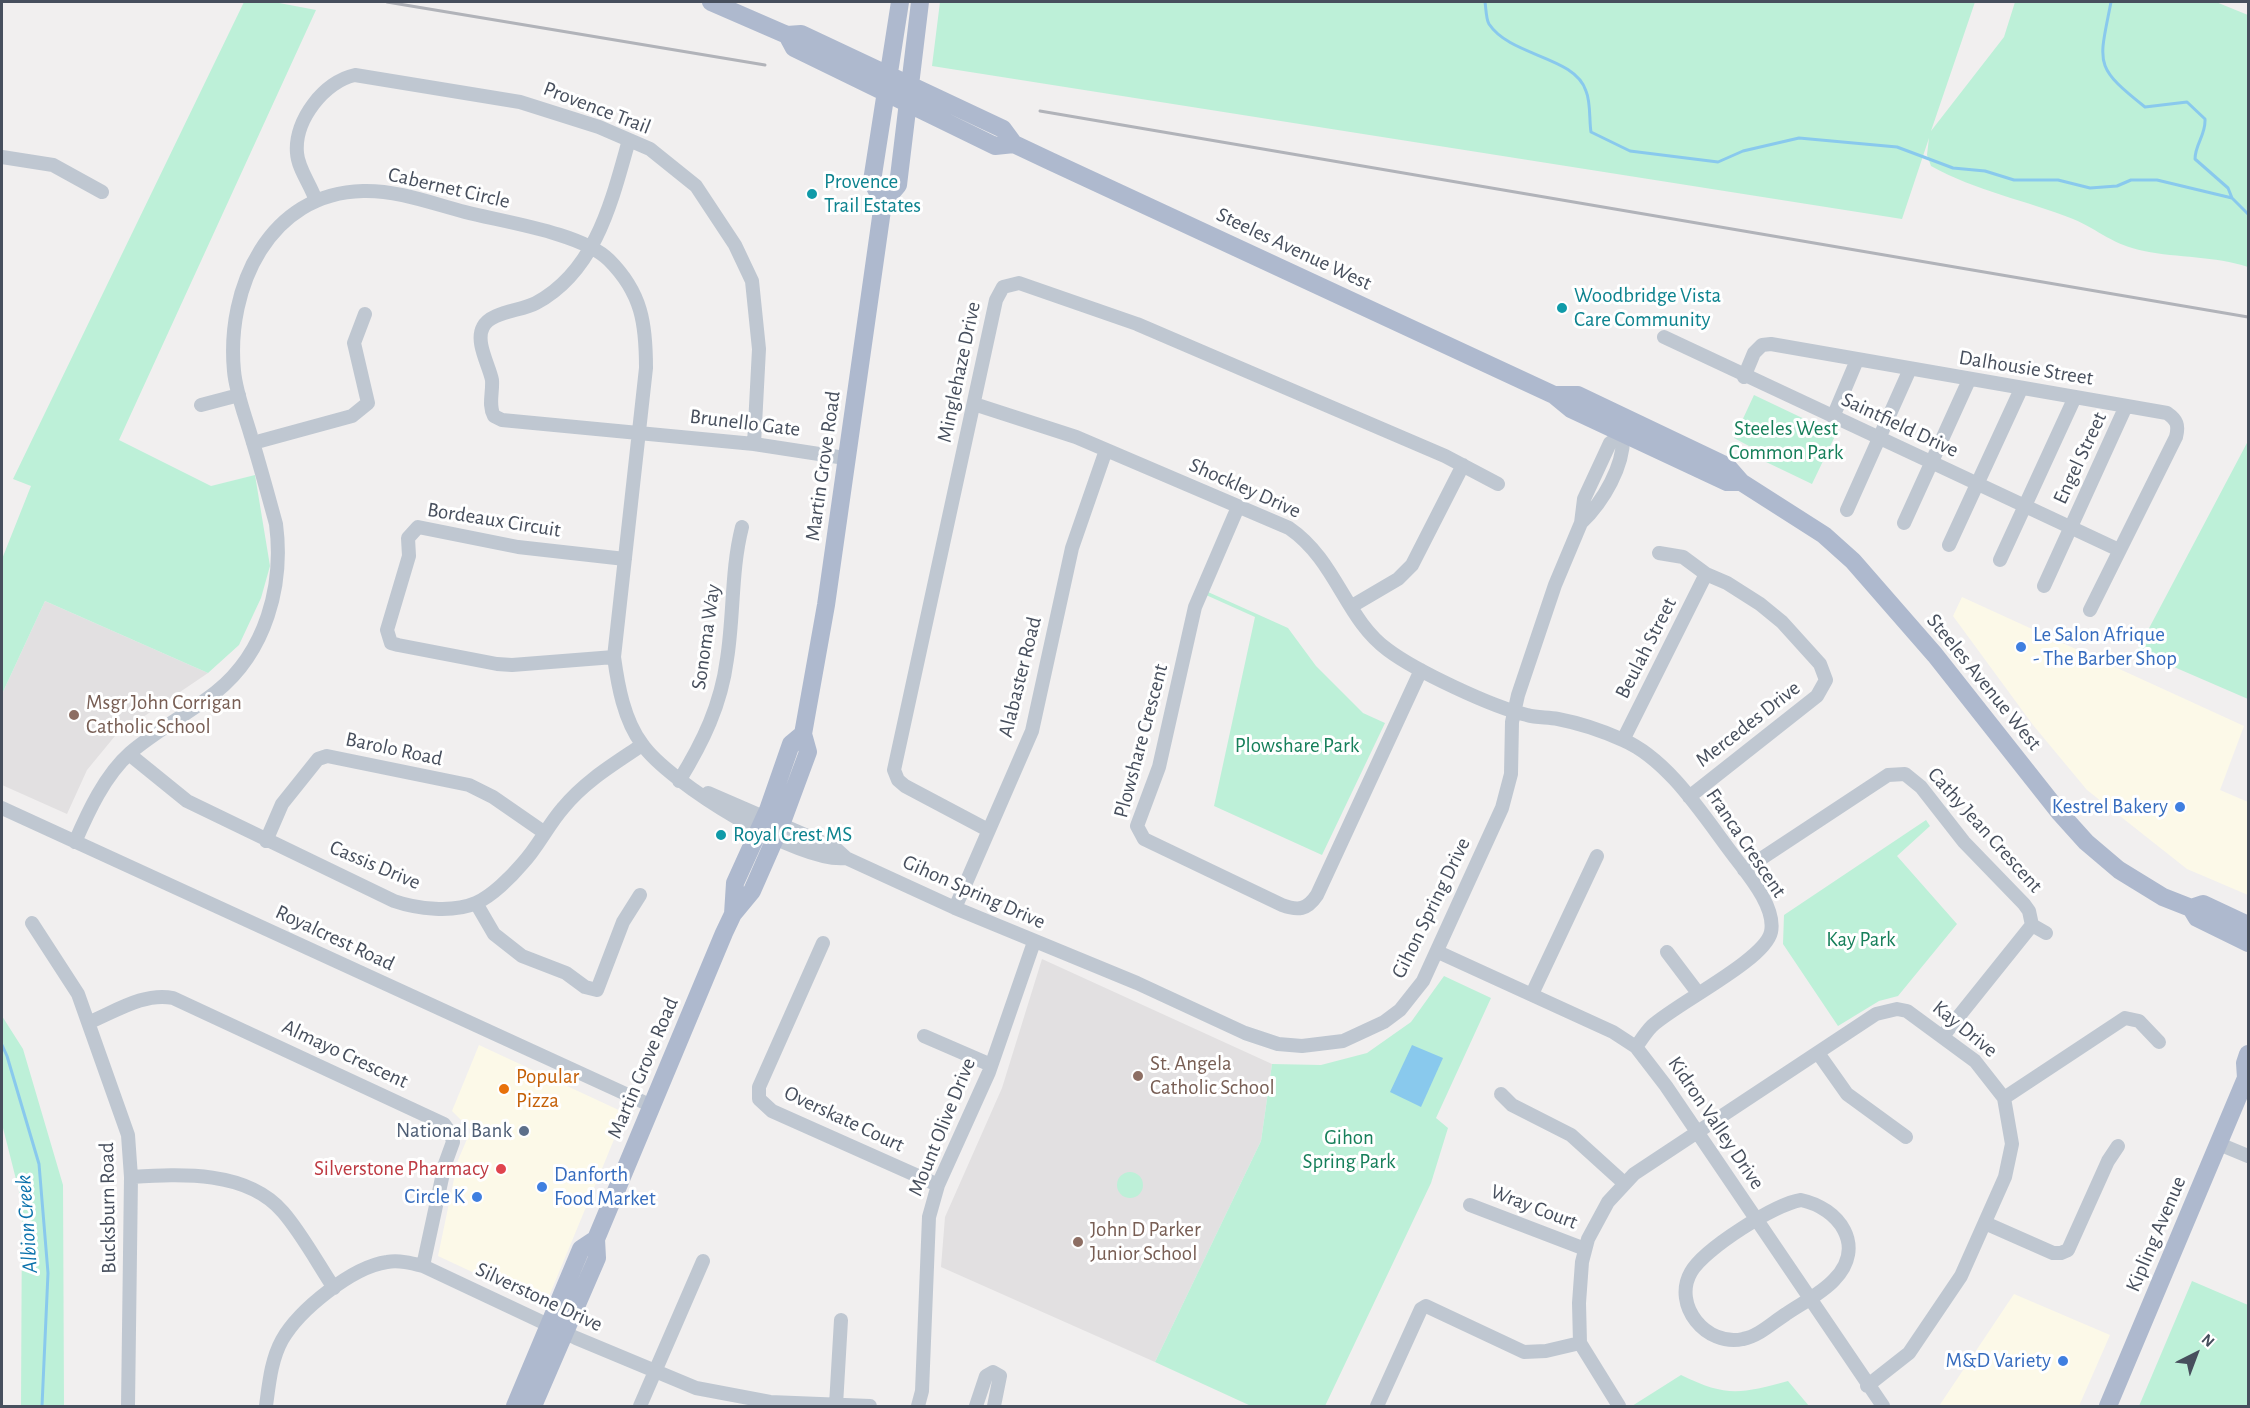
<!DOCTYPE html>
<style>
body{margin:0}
#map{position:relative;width:2250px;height:1408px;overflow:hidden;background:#f1efef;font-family:"Alegreya Sans",sans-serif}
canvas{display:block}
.frame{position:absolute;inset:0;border:3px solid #474f5d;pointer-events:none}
.north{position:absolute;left:2166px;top:1324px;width:60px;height:60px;-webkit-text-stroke:4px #fff;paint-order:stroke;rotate:42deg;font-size:16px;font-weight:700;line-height:24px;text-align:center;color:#474f5d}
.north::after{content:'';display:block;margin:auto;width:21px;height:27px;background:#474f5d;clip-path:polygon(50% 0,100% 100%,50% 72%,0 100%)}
</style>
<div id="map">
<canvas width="2250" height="1408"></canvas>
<div class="frame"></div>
<div class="north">N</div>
</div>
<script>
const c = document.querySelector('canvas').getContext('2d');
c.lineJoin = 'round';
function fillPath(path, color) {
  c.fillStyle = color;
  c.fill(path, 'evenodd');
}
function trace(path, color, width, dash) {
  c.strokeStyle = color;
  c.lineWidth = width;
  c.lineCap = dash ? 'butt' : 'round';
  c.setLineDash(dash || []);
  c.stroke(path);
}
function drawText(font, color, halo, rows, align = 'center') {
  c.font = font + ' "Alegreya Sans",sans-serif';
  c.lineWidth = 6;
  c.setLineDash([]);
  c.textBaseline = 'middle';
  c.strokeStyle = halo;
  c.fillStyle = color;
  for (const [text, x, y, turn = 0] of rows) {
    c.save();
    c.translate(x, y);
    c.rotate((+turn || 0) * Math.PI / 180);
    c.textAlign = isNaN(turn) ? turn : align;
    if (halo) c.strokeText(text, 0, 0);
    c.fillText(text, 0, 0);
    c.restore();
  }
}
fillPath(new Path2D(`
 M1962,597L2244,726L2220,790L2248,802V895L2187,869L2087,790L2033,725L1953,616Z
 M479,1045L625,1113L545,1306L438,1256L458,1160L471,1130L452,1111Z
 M2014,1294L2110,1335L2079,1406H1939Z`), '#fcf9e8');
fillPath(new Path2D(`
 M45,601L208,673L115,736L87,770L67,814L2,785V694Z
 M1042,959L1272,1064L1261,1141L1155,1362L941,1267L945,1217L1002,1088Z`), '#e2e0e1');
fillPath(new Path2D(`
 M244,2H274L316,10L119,440L211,486L255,475L270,566L261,598L239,645L208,673L45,601L2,694V559L31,486L13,479Z
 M940,2H1975L1931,131L2004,37L2015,2H2216L2248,15V267C2215,256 2178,258 2144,251C2113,245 2099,230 2073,219C2025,200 1976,191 1931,166L1927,155L1929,138L1902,219L932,66Z
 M1754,395L1836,434L1812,484L1764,461L1749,446L1734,438Z
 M2248,441V699L2137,651Z
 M1208,592L1288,628L1316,666L1363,713L1385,723L1322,855L1214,806L1255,617L1206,595Z
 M1926,820L1930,826L1897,856L1957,924L1898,996L1879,1001L1838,1026L1783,944L1784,915Z
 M1444,976L1491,998L1436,1118L1448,1128L1431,1183L1325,1406H1251L1155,1362L1261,1141L1272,1064L1321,1065L1367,1053L1411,1022Z
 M2,1016L23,1049L63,1185L64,1406H21L22,1203L2,1124Z
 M1117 1185a13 13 0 1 1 26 0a13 13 0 1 1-26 0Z
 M2192,1281L2248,1305V1406H2139Z
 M1681,1375C1726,1397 1740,1394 1788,1381L1809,1406H1632Z`), '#bdf0d8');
fillPath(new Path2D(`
 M1412,1045L1443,1058L1421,1107L1390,1092Z`), '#89c9ed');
trace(new Path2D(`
 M1485,2C1486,8 1486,19 1489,24C1511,57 1575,56 1586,91C1591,103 1589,120 1591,132L1630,151L1718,162L1743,151L1799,138L1897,147L1953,168L1985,171L2014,180H2058L2090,188L2117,186L2131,180H2157L2232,198L2248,214
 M2111,2C2099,64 2093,66 2145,107L2187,102L2205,119C2206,135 2195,144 2195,159L2228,188L2232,198
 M2,1045L7,1056L39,1164L48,1273L42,1406`), '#89c9ed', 3);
trace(new Path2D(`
 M629,140C612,200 596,271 536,303C521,311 490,312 483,327C475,342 489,365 492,380C493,393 488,405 494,416L502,420L754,444L845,458
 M2,157L53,165L102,192
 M316,201C311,185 298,169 297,153C294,120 325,81 355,75L520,102L599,127L650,149L696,186L735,245L752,281L759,349L754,444
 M1664,337L2119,550
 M1744,377L1754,353L1762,345L1771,344L2167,413C2177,420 2179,425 2176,437L2090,610
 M974,404L1076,437L1289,528C1337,561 1345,619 1388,650C1416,671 1492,707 1527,715C1537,718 1547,717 1558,719C1579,723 1603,731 1623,740C1670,760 1706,820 1737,860C1750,877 1776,908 1771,932C1765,960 1677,1003 1652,1026C1646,1032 1641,1040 1636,1047
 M201,405L239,395
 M1833,417L1857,360
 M253,443L352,416L368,403L354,343L365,314
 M1238,507L1195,607L1159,767L1137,826L1144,839L1282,905C1298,911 1307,910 1317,895L1421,670
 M1847,510L1910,369
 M1581,523C1603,502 1625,465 1623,434
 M1904,523L1969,380
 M1949,545L2021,389
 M1659,553L1683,557L1706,574L1727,583L1760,604L1782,622L1820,664L1826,680L1817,696L1689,797
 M2000,560L2075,397
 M2044,586L2126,406
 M1352,606L1398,579L1412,565L1463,465
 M614,657L512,665L497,664L398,645L391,643L387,630L409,556L408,538L418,527L518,547L625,559
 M1623,740L1706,574
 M129,754L187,801L394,901C417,909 453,913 476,903C492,896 511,877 522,864C538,847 548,825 563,808C585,781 614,764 642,745
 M679,781C703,742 721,705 727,659C734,615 731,570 742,527
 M708,793L835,848L846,858L955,908L1137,983L1245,1033L1278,1044L1302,1046L1343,1041L1384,1022L1400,1010L1423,981L1502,808L1511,774L1512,722L1518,695L1555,585L1581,523L1584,499L1610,443L1623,434L1626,428
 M2,808L652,1106
 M988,830L905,786L898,780L894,770L996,300L1003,287L1019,283L1137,324L1445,456L1498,484
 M266,841L282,804L318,759L327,756L469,785L493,797L545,833
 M75,842C88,812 105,775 130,753C157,730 188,714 216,692C266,652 284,585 276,524C268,495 260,465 251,436C245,415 236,393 234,371C226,288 269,193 363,191C397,190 431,203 465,212C504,222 582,233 609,260C642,293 646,324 646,368L614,657C618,686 624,720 642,744C669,783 800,864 846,858
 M1744,870L1888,775L1905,774L1921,787L1964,842L2024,904L2029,911L2032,925L2046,933
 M476,903L494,934L522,956L566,973L585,987L597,990L623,922L640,895
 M955,908L1032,731L1072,548L1106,450
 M32,923L78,994L128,1135L131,1177L128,1406
 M823,943L759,1087V1099L772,1111L938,1185
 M1438,952L1613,1032L1636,1047L1666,1086L1883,1406
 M1667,952L1698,993
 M1532,994L1597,856
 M90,1022C116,1011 145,992 173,998L444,1124L451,1134L453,1142L445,1164L423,1266
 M924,1036L991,1065
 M1943,1036L2032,925
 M1818,1053L1847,1094L1906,1137
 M1501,1094L1512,1105L1571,1135L1624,1183
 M2004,1098L2125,1018L2139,1021L2159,1042
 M2219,1144L2248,1156
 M131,1177C181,1174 247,1170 283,1212C302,1234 318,1264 334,1288
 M1801,1200C1839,1208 1867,1246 1834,1280C1821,1294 1802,1303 1786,1314C1772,1323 1759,1336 1743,1339C1706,1347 1672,1305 1691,1272C1704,1249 1775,1204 1801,1200Z
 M1470,1205L1585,1249
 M1985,1223L2053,1253H2061L2068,1250L2108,1161L2118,1146
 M836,1405L841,1320
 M266,1406C269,1384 271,1360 282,1340C299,1310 352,1267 387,1262C399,1260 411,1263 423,1266L576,1338L696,1388L770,1402L870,1406
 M640,1406L703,1261
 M918,1406L922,1391L929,1217L938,1185L989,1072L1034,942
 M976,1406L986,1376L993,1372L1000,1376L994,1406
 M1377,1406L1421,1309L1426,1306L1524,1352L1546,1351L1580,1343
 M1619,1406L1580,1343L1579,1303L1582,1262L1588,1239L1608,1202L1634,1174L1876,1014L1897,1009L1907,1011L1975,1061L2004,1098L2012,1144L2005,1177L1961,1276L1909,1353L1867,1386`), '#bfc7d1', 14);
trace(new Path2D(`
 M711,2L787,35L801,34L1003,129L1014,144L1050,161L1554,395L1571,409L1727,482H1741
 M787,35L794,48L995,146L1014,144
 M883,203L872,181L900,2
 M1554,395H1578L1727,466L1741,482L1824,535L1853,561L1935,655L2059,812L2086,842L2119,870L2163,897L2191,908L2197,918L2248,943
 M2191,908L2203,904L2248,925
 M733,914L735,883L768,810L791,744L803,734
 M515,1406L581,1249L596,1239
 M533,1406L597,1258L596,1239L724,933L733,914L752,891L781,825L808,752L803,734L826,605L883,203L898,185L920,2
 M2108,1406L2246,1078L2245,1063L2248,1054`), '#aeb9ce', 18);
trace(new Path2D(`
 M387,2L765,65
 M1040,111L2248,317`), '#b1b3b9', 3);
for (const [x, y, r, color] of [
 [812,194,6,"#0f9aa8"],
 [1562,308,6,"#0f9aa8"],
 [2021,647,6,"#3f7fe0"],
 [74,715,6,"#8d6e63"],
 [2180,807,6,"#3f7fe0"],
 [721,835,6,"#0f9aa8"],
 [1138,1076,6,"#8d6e63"],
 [504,1089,6,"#e8710a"],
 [524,1131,6,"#5c6f8a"],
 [501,1169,6,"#e0444e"],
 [542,1187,6,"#3f7fe0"],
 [477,1197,6,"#3f7fe0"],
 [1078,1242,6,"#8d6e63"],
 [2063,1361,6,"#3f7fe0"]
]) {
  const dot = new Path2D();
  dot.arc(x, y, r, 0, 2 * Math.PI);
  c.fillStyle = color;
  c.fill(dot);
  trace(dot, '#fff', 2);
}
drawText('21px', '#474f5d', '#fff', [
 ["Provence Trail",597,108,21],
 ["Cabernet Circle",449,188,13],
 ["Steeles Avenue West",1294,249,25],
 ["Dalhousie Street",2026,368,9],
 ["Minglehaze Drive",959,372,-78],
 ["Brunello Gate",745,423,7],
 ["Saintfield Drive",1900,425,25],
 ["Engel Street",2080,458,-65],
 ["Martin Grove Road",823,466,-82],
 ["Shockley Drive",1245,488,24],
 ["Bordeaux Circuit",494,520,9],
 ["Sonoma Way",706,637,-82],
 ["Beulah Street",1646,648,-63],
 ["Alabaster Road",1020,677,-76],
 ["Steeles Avenue West",1984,682,51],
 ["Mercedes Drive",1748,724,-38],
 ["Plowshare Crescent",1141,741,-75],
 ["Barolo Road",394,749,12],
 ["Cathy Jean Crescent",1985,830,48],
 ["Franca Crescent",1746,843,56],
 ["Cassis Drive",375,865,23],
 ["Gihon Spring Drive",974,892,24],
 ["Gihon Spring Drive",1431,908,-64],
 ["Royalcrest Road",335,938,25],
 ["Kay Drive",1965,1029,39],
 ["Almayo Crescent",345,1054,25],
 ["Martin Grove Road",643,1068,-67],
 ["Overskate Court",844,1119,25],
 ["Kidron Valley Drive",1716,1123,56],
 ["Mount Olive Drive",942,1127,-68],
 ["Wray Court",1534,1207,21],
 ["Bucksburn Road",108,1208,-91],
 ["Kipling Avenue",2156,1234,-67],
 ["Silverstone Drive",539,1297,25]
]);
drawText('21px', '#0d838f', '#fff', [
 ["Provence",824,182],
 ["Trail Estates",824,206],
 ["Woodbridge Vista",1574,296],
 ["Care Community",1574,320],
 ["Royal Crest MS",733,835]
], 'left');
drawText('21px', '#167f5a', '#fff', [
 ["Steeles West",1786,429],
 ["Common Park",1786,453],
 ["Plowshare Park",1297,746],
 ["Kay Park",1861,940],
 ["Gihon",1349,1138],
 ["Spring Park",1349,1162]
]);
drawText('21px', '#366cbe', '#fff', [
 ["Le Salon Afrique",2033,635,"left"],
 ["- The Barber Shop",2033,659,"left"],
 ["Kestrel Bakery",2168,807],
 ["Danforth",554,1175,"left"],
 ["Food Market",554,1199,"left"],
 ["Circle K",465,1197],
 ["M&D Variety",2051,1361]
], 'right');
drawText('21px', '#785e54', '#fff', [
 ["Msgr John Corrigan",86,703],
 ["Catholic School",86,727],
 ["St. Angela",1150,1064],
 ["Catholic School",1150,1088],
 ["John D Parker",1090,1230],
 ["Junior School",1090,1254]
], 'left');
drawText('21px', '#c56008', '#fff', [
 ["Popular",516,1077],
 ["Pizza",516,1101]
], 'left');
drawText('21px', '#4e5e75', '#fff', [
 ["National Bank",512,1131]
], 'right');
drawText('21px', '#be3a42', '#fff', [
 ["Silverstone Pharmacy",489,1169]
], 'right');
drawText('italic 22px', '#0b72ac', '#fff', [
 ["Albion Creek",27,1224,-94]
]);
</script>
